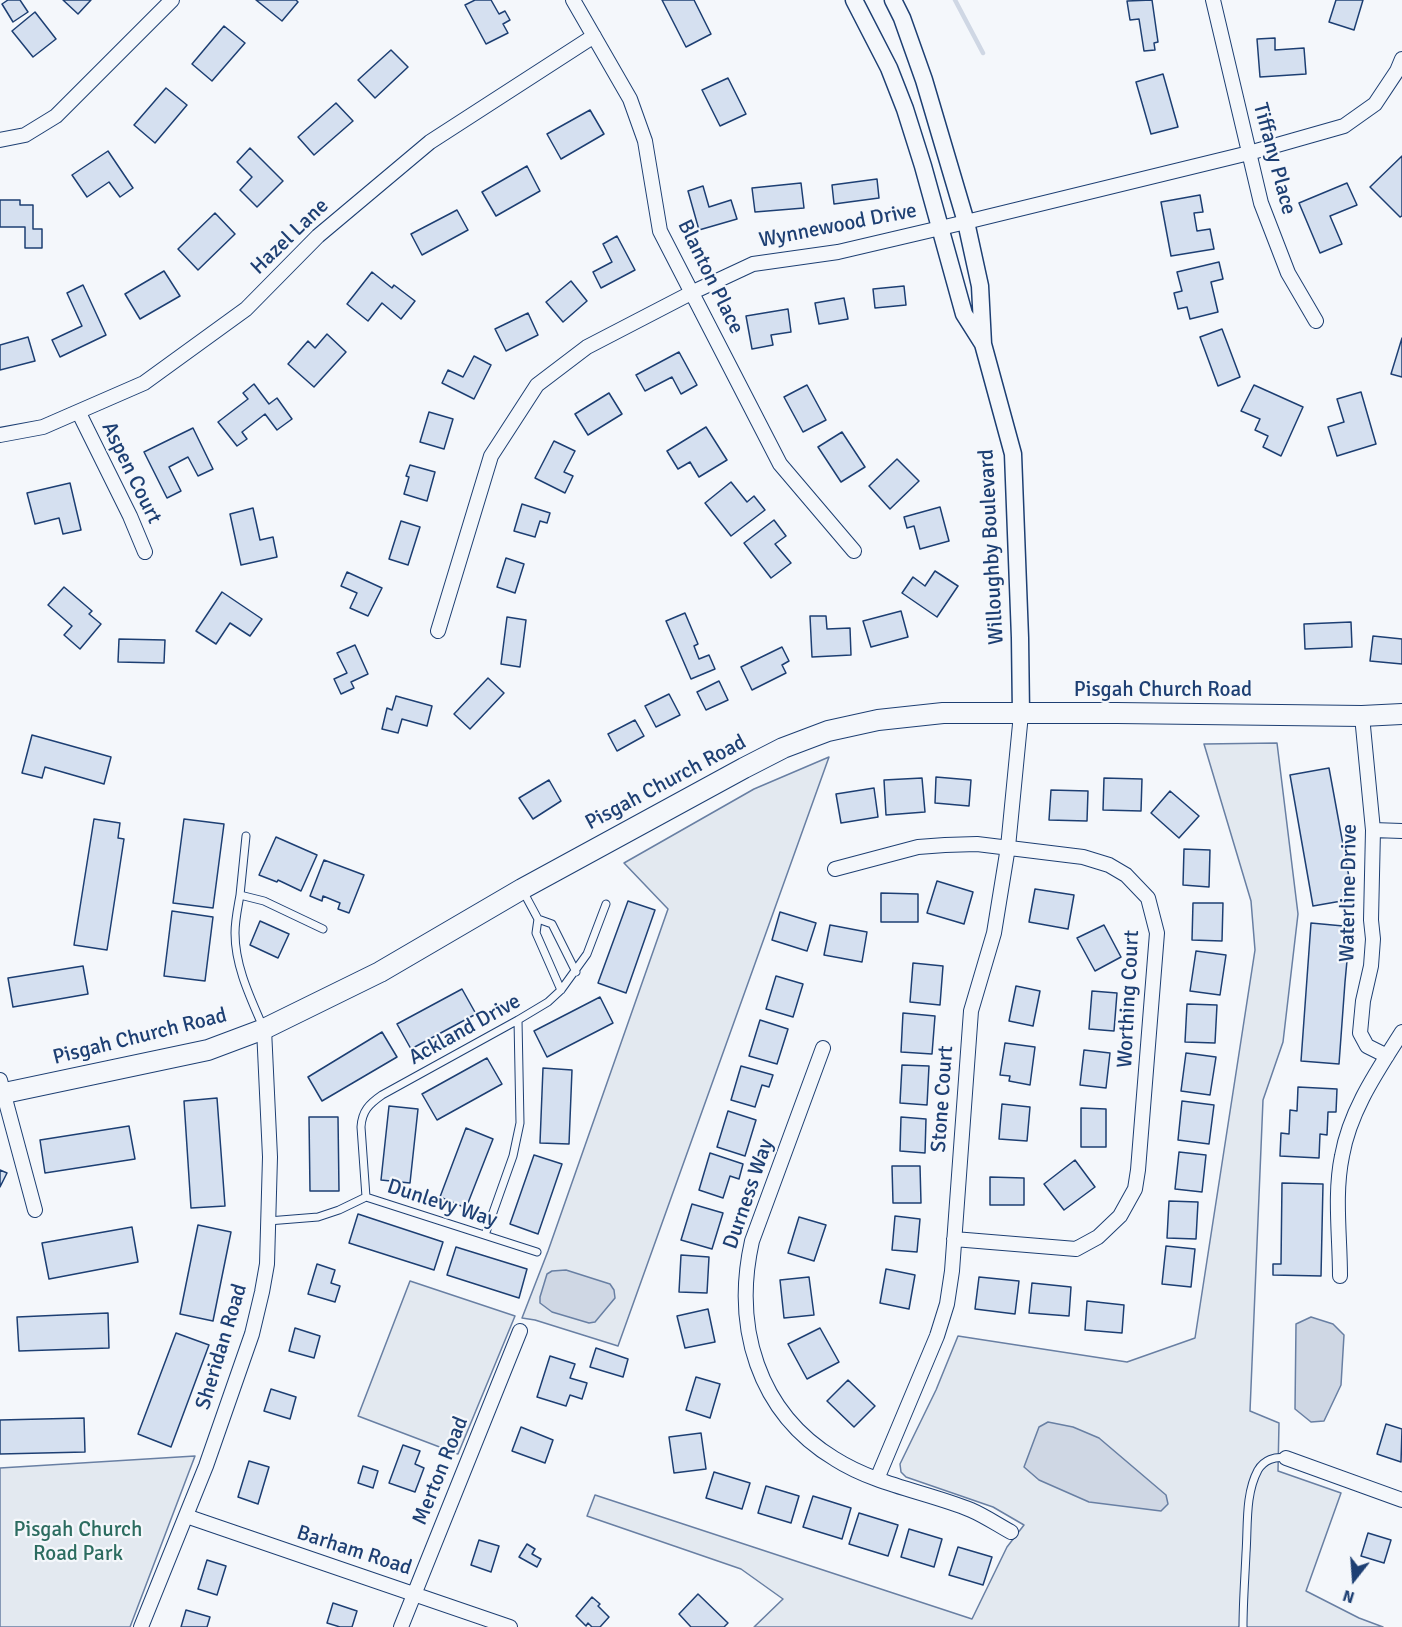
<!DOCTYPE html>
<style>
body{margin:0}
#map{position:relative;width:1402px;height:1627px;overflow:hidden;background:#f4f7fb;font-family:Signika,sans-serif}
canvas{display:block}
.north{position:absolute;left:1324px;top:1549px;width:60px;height:60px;-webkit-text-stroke:4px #f4f7fb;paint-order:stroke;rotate:197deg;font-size:16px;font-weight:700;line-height:24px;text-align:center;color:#1d3f73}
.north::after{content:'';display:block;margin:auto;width:21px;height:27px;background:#1d3f73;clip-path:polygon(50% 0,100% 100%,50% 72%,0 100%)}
</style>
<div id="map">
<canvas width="1402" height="1627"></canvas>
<div class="north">N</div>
</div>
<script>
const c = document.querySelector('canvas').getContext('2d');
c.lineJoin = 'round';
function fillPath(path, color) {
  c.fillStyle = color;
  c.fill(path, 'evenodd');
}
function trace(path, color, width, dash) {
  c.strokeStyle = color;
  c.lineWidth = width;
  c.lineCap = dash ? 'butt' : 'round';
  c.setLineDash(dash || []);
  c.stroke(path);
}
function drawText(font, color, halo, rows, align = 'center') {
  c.font = font + ' Signika,sans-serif';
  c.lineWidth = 4.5;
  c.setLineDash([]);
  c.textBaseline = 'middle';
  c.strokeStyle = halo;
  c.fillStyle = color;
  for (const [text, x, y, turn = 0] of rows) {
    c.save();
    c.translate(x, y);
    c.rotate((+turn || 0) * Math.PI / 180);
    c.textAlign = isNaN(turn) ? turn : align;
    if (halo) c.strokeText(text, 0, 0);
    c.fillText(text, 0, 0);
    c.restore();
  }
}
const green = new Path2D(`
 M1277,743L1298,914L1283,1042L1263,1100L1250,1411L1279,1423L1278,1471L1341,1493L1306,1591L1359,1618L1383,1627H754L783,1599L741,1569L587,1516L595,1495L972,1619L1007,1547L1024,1525L993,1507L906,1477L901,1472L900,1464L936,1390L958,1336L1127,1362L1195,1338L1255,950L1251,901L1204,744Z
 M829,757L618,1346L535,1320L522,1318L548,1251L668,909L624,863L754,789Z
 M410,1281L515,1316L458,1454L358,1416Z
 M195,1456L130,1627H0V1468Z`);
fillPath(green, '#e3e9f0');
trace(green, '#687fa3', 1.5);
const water = new Path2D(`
 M566,1270L610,1284L614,1290L615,1298L595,1322L589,1323L552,1312L540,1303V1297L547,1274L552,1271Z
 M1311,1317L1333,1324L1344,1335L1341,1385L1324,1421L1311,1422L1295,1409L1296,1324Z
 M1048,1422L1073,1427L1099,1438L1166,1495L1168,1504L1161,1511L1089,1502L1039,1480L1024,1467L1039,1427Z`);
fillPath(water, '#cfd7e4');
trace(water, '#687fa3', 1.5);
trace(new Path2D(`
 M955,0L983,53`), '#cfd7e4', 4.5);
const building = new Path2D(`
 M8,0H20L28,12L13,22L2,4Z
 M63,0H91L78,14Z
 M256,0H296L298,2L282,21Z
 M475,0H491L499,14L505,11L510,20L503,24L508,33L486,44L465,5Z
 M662,0H694L711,34L686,47Z
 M1152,0L1158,42L1154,43L1155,50L1144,51L1139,19L1130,20L1127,1Z
 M1336,0H1363L1354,30L1329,22Z
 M35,12L56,39L33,57L12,31Z
 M224,26L245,43L212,81L192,64Z
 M1275,38V50L1304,48L1306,74L1260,77L1257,39Z
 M391,50L408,67L375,98L358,80Z
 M1163,74L1178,127L1151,134L1136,82Z
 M728,78L746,114L720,126L702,90Z
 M166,88L187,105L155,143L134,125Z
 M336,103L353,121L314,155L298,137Z
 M590,110L604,134L561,159L547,134Z
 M250,148L283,181L257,207L240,190L252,177L237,162Z
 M108,151L133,188L120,197L109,182L87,197L72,175Z
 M1402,156V216L1400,217L1370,187Z
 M527,166L540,191L496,216L482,192Z
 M877,179L879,198L834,204L832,185Z
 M801,183L804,208L755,212L752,188Z
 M1347,183L1357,205L1330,216L1342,244L1320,253L1299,203Z
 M703,186L709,207L731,200L737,219L699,230L688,191Z
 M1200,195L1203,212L1194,213L1197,231L1210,229L1214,249L1171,256L1161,202Z
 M0,200H20V205H33V229H42V248H25V227H0Z
 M457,210L468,230L422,255L411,234Z
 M215,213L235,234L198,270L178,249Z
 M617,236L635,270L601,288L593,272L612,262L603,244Z
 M1219,262L1223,279L1211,282L1218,312L1190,319L1187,307L1178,309L1174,293L1182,291L1177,272Z
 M164,271L180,296L140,319L125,294Z
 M372,272L392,288L394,285L415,301L401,319L382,303L368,321L347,304Z
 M571,281L587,301L563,322L546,302Z
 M83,285L106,335L60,357L52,340L82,326L67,293Z
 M904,286L906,305L875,308L873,289Z
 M844,298L848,319L819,324L815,303Z
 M788,309L791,332L771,335L773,345L752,349L746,316Z
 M528,313L538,335L506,351L495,329Z
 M1222,329L1240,377L1218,386L1200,337Z
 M327,334L346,352L314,387L288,364L308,341L315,348Z
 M28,337L35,361L0,370V345Z
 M1402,338V377L1391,374Z
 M679,352L697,385L681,394L672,377L645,391L636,375Z
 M474,356L491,365L474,399L442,383L448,370L463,377Z
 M254,384L269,404L277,398L292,419L277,430L265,414L242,432L247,439L237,446L218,422L248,399L243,393Z
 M807,385L826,420L803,432L784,397Z
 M1254,385L1303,407L1281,456L1263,447L1268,436L1255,430L1260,419L1241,411Z
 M1361,392L1376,444L1337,456L1328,427L1344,422L1337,399Z
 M609,393L622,414L588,435L575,414Z
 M429,412L453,419L444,449L420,442Z
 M706,427L727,460L699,477L690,462L678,469L667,451Z
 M193,428L213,469L198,476L188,457L169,467L181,491L167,498L144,452Z
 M842,432L865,467L841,482L818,447Z
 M554,441L575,451L564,472L573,476L565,493L535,478Z
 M897,459L919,481L890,509L869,486Z
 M410,465L435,472L427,501L404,494L409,477L406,476Z
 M731,482L747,502L754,496L765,510L731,536L705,503Z
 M70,483L81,530L63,534L59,518L35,524L27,493Z
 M522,504L550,513L547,523L540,521L535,537L514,531Z
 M940,507L949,541L920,549L914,526L907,528L904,517Z
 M253,508L260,540L273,537L277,557L241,565L230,514Z
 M774,520L786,536L775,544L791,563L771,578L744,543Z
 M401,521L420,527L408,565L389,559Z
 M506,558L524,564L515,593L497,587Z
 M935,571L958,586L937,617L902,593L913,577L925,586Z
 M347,572L382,588L368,616L350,608L357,593L341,586Z
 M64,587L92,611L89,614L101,624L80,649L64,635L72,626L48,605Z
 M222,592L262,619L250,636L230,623L216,644L196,631Z
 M901,611L908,637L871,647L863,621Z
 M685,613L698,644L694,646L699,659L709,655L715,669L691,679L666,621Z
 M810,616H826L827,629L850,628L851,655L812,657Z
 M507,617L526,620L520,667L501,664Z
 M1351,622L1352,647L1305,649L1304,624Z
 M1373,636L1402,639V664L1370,661Z
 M119,639L165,640L164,663L118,662Z
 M355,645L368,674L351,682L354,688L341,694L334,679L347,673L337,653Z
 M782,647L789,661L782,665L786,673L752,690L741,667Z
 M488,678L504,693L470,729L454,714Z
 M719,681L728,700L706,710L697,692Z
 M669,694L680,715L656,727L645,706Z
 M396,696L432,706L427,726L402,719L398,733L382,729L387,708L392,710Z
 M635,720L644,736L617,751L608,734Z
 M32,735L111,757L104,784L45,767L42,778L22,773Z
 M1329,768L1353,899L1313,906L1290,775Z
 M936,777L971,780L969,806L935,803Z
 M922,778L925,812L886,815L884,780Z
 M1104,778L1142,779L1141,811L1103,810Z
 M549,780L561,801L533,819L519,798Z
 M874,788L878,817L841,823L836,794Z
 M1051,790L1088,791L1087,821L1049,820Z
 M1170,791L1199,816L1179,838L1151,813Z
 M94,819L120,823L118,838L124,839L107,950L74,945Z
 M184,819L224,824L213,908L173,903Z
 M276,837L317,855L301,891L278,880L277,882L259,875Z
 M1184,849L1210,850L1209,887L1183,885Z
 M324,860L364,875L349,913L338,909L340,903L323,896L322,901L310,896Z
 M937,881L973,892L964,924L927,913Z
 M1035,889L1074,895L1068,929L1029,922Z
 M881,893L918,894V922H881Z
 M628,901L655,910L626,993L598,983Z
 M1193,903H1223L1222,941L1192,940Z
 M172,911L213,917L205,981L164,976Z
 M780,912L816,923L807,951L772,940Z
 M260,921L289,934L278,958L250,945Z
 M1311,923L1354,927L1352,950H1348L1345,982L1339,1064L1301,1061Z
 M830,925L867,932L862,962L824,955Z
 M1104,925L1121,957L1095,971L1077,938Z
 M1196,951L1226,955L1220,995L1190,991Z
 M913,963L943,966L940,1005L910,1002Z
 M83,966L88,994L13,1007L8,978Z
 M776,976L803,984L793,1017L766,1009Z
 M1016,986L1040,991L1033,1026L1009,1021Z
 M462,989L476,1014L411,1049L397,1024Z
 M1092,991L1117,993L1114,1031L1089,1029Z
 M600,997L613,1023L547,1057L534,1031Z
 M1187,1004L1217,1005L1215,1043L1185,1042Z
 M903,1013L935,1016L932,1054L901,1052Z
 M760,1020L788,1029L777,1064L749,1056Z
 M382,1032L397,1057L322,1101L308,1077Z
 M1005,1043L1035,1047L1030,1085L1009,1081L1010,1076L1000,1075Z
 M1084,1050L1110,1053L1106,1088L1080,1085Z
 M1186,1053L1216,1057L1210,1095L1181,1091Z
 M487,1058L502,1084L437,1120L422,1094Z
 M902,1065L929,1066L927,1105L900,1103Z
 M741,1066L773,1075L769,1087L762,1085L755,1107L731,1100Z
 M543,1068L572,1070L569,1144L540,1143Z
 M1298,1087L1337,1089L1336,1112H1328L1327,1135L1320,1134L1319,1158L1280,1156L1281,1133L1289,1134L1290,1110L1297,1111Z
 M217,1098L225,1206L191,1208L184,1101Z
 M1182,1101L1214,1105L1209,1144L1178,1140Z
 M1002,1104L1030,1107L1027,1141L999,1139Z
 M389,1106L418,1109L410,1183L381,1180Z
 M1081,1108L1106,1109V1147H1081Z
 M728,1111L756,1120L745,1156L717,1147Z
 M309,1117H338L339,1191H310Z
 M901,1117L926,1119L925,1153L900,1151Z
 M129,1126L135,1159L45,1173L40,1140Z
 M466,1128L493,1139L466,1208L440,1197Z
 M1179,1152L1206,1155L1202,1192L1175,1189Z
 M710,1153L743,1164L739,1179L730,1176L723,1198L699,1190Z
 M534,1155L562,1164L538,1234L510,1224Z
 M1075,1160L1095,1187L1064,1210L1044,1184Z
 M892,1166H920L921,1203H893Z
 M0,1170L7,1173L0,1187Z
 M990,1177L1024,1178V1205H990Z
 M1282,1183L1323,1184L1321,1276L1273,1275V1264H1281Z
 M1169,1201L1198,1202L1196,1239L1167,1238Z
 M692,1204L723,1213L712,1249L681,1240Z
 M358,1214L443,1242L434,1270L349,1243Z
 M895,1216L920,1219L917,1252L892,1250Z
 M799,1217L826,1225L814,1261L788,1253Z
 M198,1225L231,1232L213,1321L180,1314Z
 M132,1227L138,1262L49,1279L42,1243Z
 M1166,1246L1195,1249L1191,1287L1162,1284Z
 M456,1247L527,1269L519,1298L447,1275Z
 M681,1255L709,1257L707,1293L679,1292Z
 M317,1264L335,1270L331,1283L340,1286L335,1302L308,1294Z
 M886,1269L915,1275L909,1309L880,1303Z
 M809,1277L814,1315L784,1318L780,1280Z
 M979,1277L1019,1281L1015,1314L975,1309Z
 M1032,1283L1071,1287L1069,1316L1029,1313Z
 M1087,1301L1124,1305L1122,1333L1085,1330Z
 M708,1309L715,1342L685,1348L677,1316Z
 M108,1313L109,1348L19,1351L17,1317Z
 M295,1328L320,1336L314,1358L289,1351Z
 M820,1328L839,1362L807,1379L788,1344Z
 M176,1333L209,1345L171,1447L138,1434Z
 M596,1348L628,1359L623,1377L590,1367Z
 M550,1356L575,1364L570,1378L587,1383L582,1399L570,1395L566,1406L537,1397Z
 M696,1377L720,1384L710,1418L686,1410Z
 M848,1380L875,1406L854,1427L827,1401Z
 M271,1389L296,1397L290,1419L264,1411Z
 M84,1418L85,1452L0,1454V1420Z
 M1386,1424L1402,1429L1401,1462L1377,1454Z
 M521,1427L553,1440L545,1463L512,1451Z
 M701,1433L706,1469L674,1473L669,1437Z
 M403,1445L420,1451L415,1464L424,1468L415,1492L389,1483Z
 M249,1461L269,1467L258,1504L238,1497Z
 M363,1466L378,1471L373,1488L358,1483Z
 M714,1472L750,1483L742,1509L706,1498Z
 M766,1486L799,1496L791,1523L758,1513Z
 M813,1496L851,1508L842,1539L803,1527Z
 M859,1513L898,1525L888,1556L849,1544Z
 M909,1529L942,1539L934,1567L901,1557Z
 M1368,1533L1391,1540L1384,1563L1361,1556Z
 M479,1540L499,1546L491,1572L471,1565Z
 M527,1544L535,1549L532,1554L541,1559L537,1567L519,1557Z
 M958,1547L992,1557L983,1585L949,1575Z
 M207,1560L226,1566L217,1595L198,1589Z
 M698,1594L728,1623L724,1627H691L679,1614Z
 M592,1597L600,1604L598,1606L609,1617L600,1627H592L588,1623L586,1626L576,1616Z
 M333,1603L357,1611L352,1627H340L327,1623Z
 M186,1610L210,1617L207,1627H181Z`);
fillPath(building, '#d5e0f0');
trace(building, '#1d3f73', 1.5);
const service = new Path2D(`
 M523,891L538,919L536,933L561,990
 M240,895L246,836
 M538,919L552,924L576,972
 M263,1027C250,997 235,966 235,933C235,920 238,907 240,895L264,901L323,929
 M366,1197L361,1127C362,1111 369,1104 382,1095L518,1020L548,1002L561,990L587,954L606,904
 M268,1221L318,1217L339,1210L366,1197L537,1252
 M485,1235L513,1156L520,1123L518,1020
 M1243,1627C1243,1602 1245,1577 1246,1553C1248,1526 1245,1494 1258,1470C1264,1460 1275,1456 1286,1458`);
const minor = new Path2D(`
 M573,0L630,99L645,141L660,231L780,464L854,551
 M1213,0L1261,203L1288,273L1316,321
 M0,140L25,135L56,116L172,0
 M79,413L130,516L145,552
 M0,435L43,427L144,383L246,309L318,236L430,142L594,36
 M438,631L491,456L537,385L587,347L693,292L753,264L838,252L966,222L1249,153L1344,126L1375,104L1397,71L1402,59
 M1362,716L1373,830L1371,920L1373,939L1371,966L1363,1001L1360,1033L1367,1046L1387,1056
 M1373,830L1402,831
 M835,869L918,847L945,845L977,844L1083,857L1109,865L1126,875L1148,898L1157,933L1138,1170L1135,1189L1120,1216L1098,1237L1076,1249L954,1239
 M823,1048L752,1241C733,1326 757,1412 835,1459C876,1485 927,1492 971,1510C985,1516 998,1525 1011,1532
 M0,1080L35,1210
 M1340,1276C1340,1237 1334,1194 1342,1156C1350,1110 1378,1070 1402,1032
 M1286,1458L1402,1500
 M877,1479L937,1336L947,1304L952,1271L971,1011L994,933L1008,847L1021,714
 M186,1516L510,1627
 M141,1627L206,1466L252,1334L262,1292L267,1264L270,1157L264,1029
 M401,1627L520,1331`);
const tertiary = new Path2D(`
 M854,0L889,68L905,109L923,166L964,314L983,344
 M893,0L902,18L924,80L966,222L980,286L983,344L1013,454L1020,638L1021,714`);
const secondary = new Path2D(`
 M0,1094L208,1050L264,1029L380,972L522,889L744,768L783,748L828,731L878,720L943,713H1117L1362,716L1402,714`);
trace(service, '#1d3f73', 9);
trace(minor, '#1d3f73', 16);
trace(tertiary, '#1d3f73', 19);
trace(secondary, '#1d3f73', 22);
trace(service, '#f4f7fb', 7);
trace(minor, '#f4f7fb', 14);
trace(tertiary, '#f4f7fb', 16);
trace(secondary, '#f4f7fb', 20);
drawText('21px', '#1d3f73', '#f4f7fb', [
 ["Tiffany Place",1274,159,75],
 ["Wynnewood Drive",838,226,-11],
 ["Hazel Lane",290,237,-44],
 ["Blanton Place",710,277,64],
 ["Aspen Court",131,473,64],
 ["Willoughby Boulevard",992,547,-93],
 ["Pisgah Church Road",1163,690],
 ["Pisgah Church Road",666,783,-28],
 ["Waterline Drive",1349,893,-89],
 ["Worthing Court",1129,999,-87],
 ["Ackland Drive",465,1030,-29],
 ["Pisgah Church Road",140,1037,-14],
 ["Stone Court",943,1099,-86],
 ["Durness Way",749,1194,-71],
 ["Dunlevy Way",442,1204,18],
 ["Sheridan Road",222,1347,-73],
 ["Merton Road",441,1471,-68],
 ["Barham Road",354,1551,18]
]);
drawText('21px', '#2c6c60', '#f4f7fb', [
 ["Pisgah Church",78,1530],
 ["Road Park",78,1554]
]);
</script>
